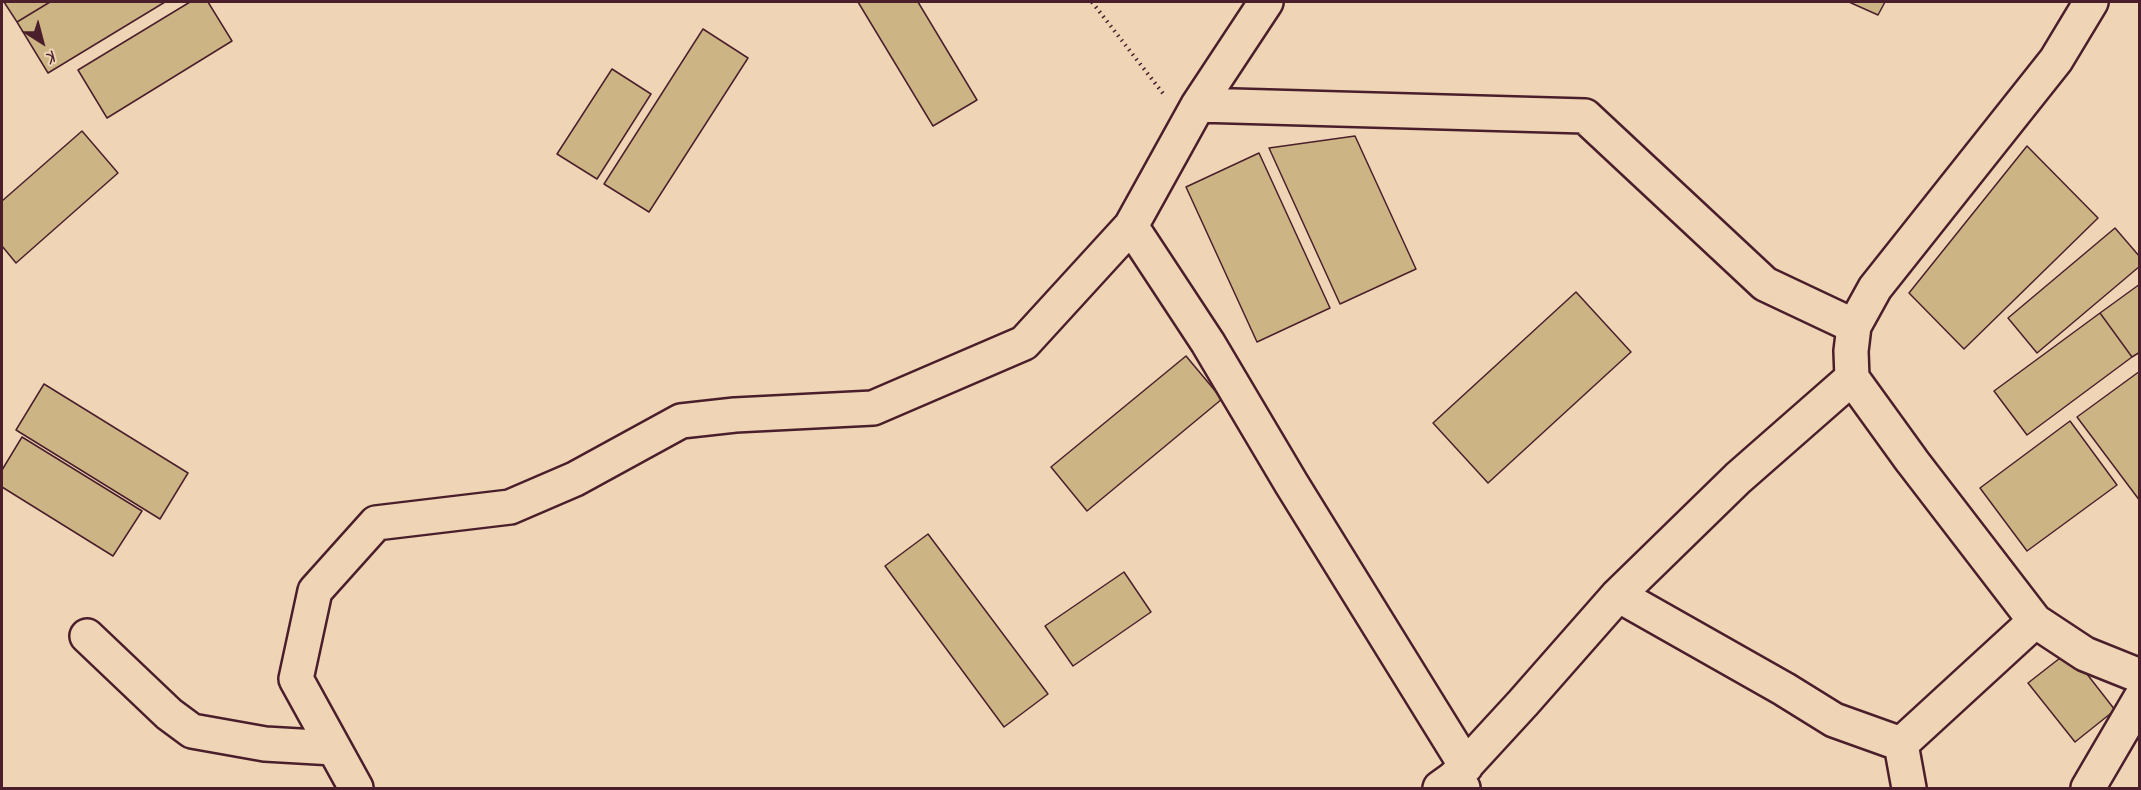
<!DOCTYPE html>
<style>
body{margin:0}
#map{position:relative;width:2141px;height:790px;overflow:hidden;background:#efd5b6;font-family:Caveat,sans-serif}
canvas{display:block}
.frame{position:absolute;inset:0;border:3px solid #4a1f2b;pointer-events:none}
.north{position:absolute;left:12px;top:12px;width:60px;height:60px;-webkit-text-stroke:4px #efd5b6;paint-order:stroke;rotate:144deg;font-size:16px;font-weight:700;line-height:24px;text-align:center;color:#4a1f2b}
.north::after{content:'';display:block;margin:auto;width:21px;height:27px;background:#4a1f2b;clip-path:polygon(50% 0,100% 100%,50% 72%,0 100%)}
</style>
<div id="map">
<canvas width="2141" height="790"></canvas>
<div class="frame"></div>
<div class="north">K</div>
</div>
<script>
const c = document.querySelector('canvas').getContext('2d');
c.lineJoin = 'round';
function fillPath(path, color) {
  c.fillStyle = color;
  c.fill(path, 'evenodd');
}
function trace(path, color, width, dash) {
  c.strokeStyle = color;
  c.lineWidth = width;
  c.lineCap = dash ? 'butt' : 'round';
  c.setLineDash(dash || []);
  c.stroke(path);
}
const building = new Path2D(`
 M4,2H50L17,22Z
 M50,2H165L48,73L17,22Z
 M190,2H208L232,41L107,118L78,70Z
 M858,2H918L977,100L933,126Z
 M1849,2H1885L1878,15Z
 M703,29L748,58L649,212L604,184Z
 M612,69L651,94L597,179L557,154Z
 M82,131L118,173L16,263L2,246V201Z
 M1355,136L1416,269L1340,304L1269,148Z
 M2027,146L2098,218L1964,349L1909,293Z
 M1259,153L1330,308L1257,342L1186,187Z
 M2115,228L2140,257V266L2037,353L2008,318Z
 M2140,284V352L2132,357L2100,313Z
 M1576,292L1631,352L1488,483L1433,423Z
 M2100,313L2132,357L2027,435L1994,391Z
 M1186,356L1222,399L1087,511L1051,467Z
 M2140,371V501L2077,417Z
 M44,384L188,473L160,519L16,430Z
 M2070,421L2117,485L2027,551L1980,488Z
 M22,437L142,511L113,556L2,487V470Z
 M928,534L1048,694L1004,727L885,566Z
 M1124,572L1151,612L1073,666L1045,626Z
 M2069,651L2115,710L2075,742L2028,683Z`);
fillPath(building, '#ccb484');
trace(building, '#4a1f2b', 1.5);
const minor = new Path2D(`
 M2091,2L2056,60L1875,288L1854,326L1851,351L1852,378L1912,461L2035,621L2085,654L2140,676
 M1198,105L1585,116L1765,284L1854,326
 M1131,226L1208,343L1291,483L1466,766
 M1618,595L1784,689L1834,720L1901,744L1909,788
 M87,636L169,714L192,731L265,744L334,748
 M1901,744L2035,621
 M1454,778L1523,703L1618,595L1738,478L1852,378
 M356,788L296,679L315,591L376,523L510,507L575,479L681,421L735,415L873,408L1024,343L1131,226L1198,105L1266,2
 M2088,788L2140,699`);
const tertiary = new Path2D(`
 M1440,788L1454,778L1463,788`);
trace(minor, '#4a1f2b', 38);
trace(tertiary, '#4a1f2b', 38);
trace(new Path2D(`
 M1092,2L1165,96`), '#4a1f2b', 4, [1.5, 4.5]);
trace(minor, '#efd5b6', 33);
trace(tertiary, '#efd5b6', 33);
</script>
